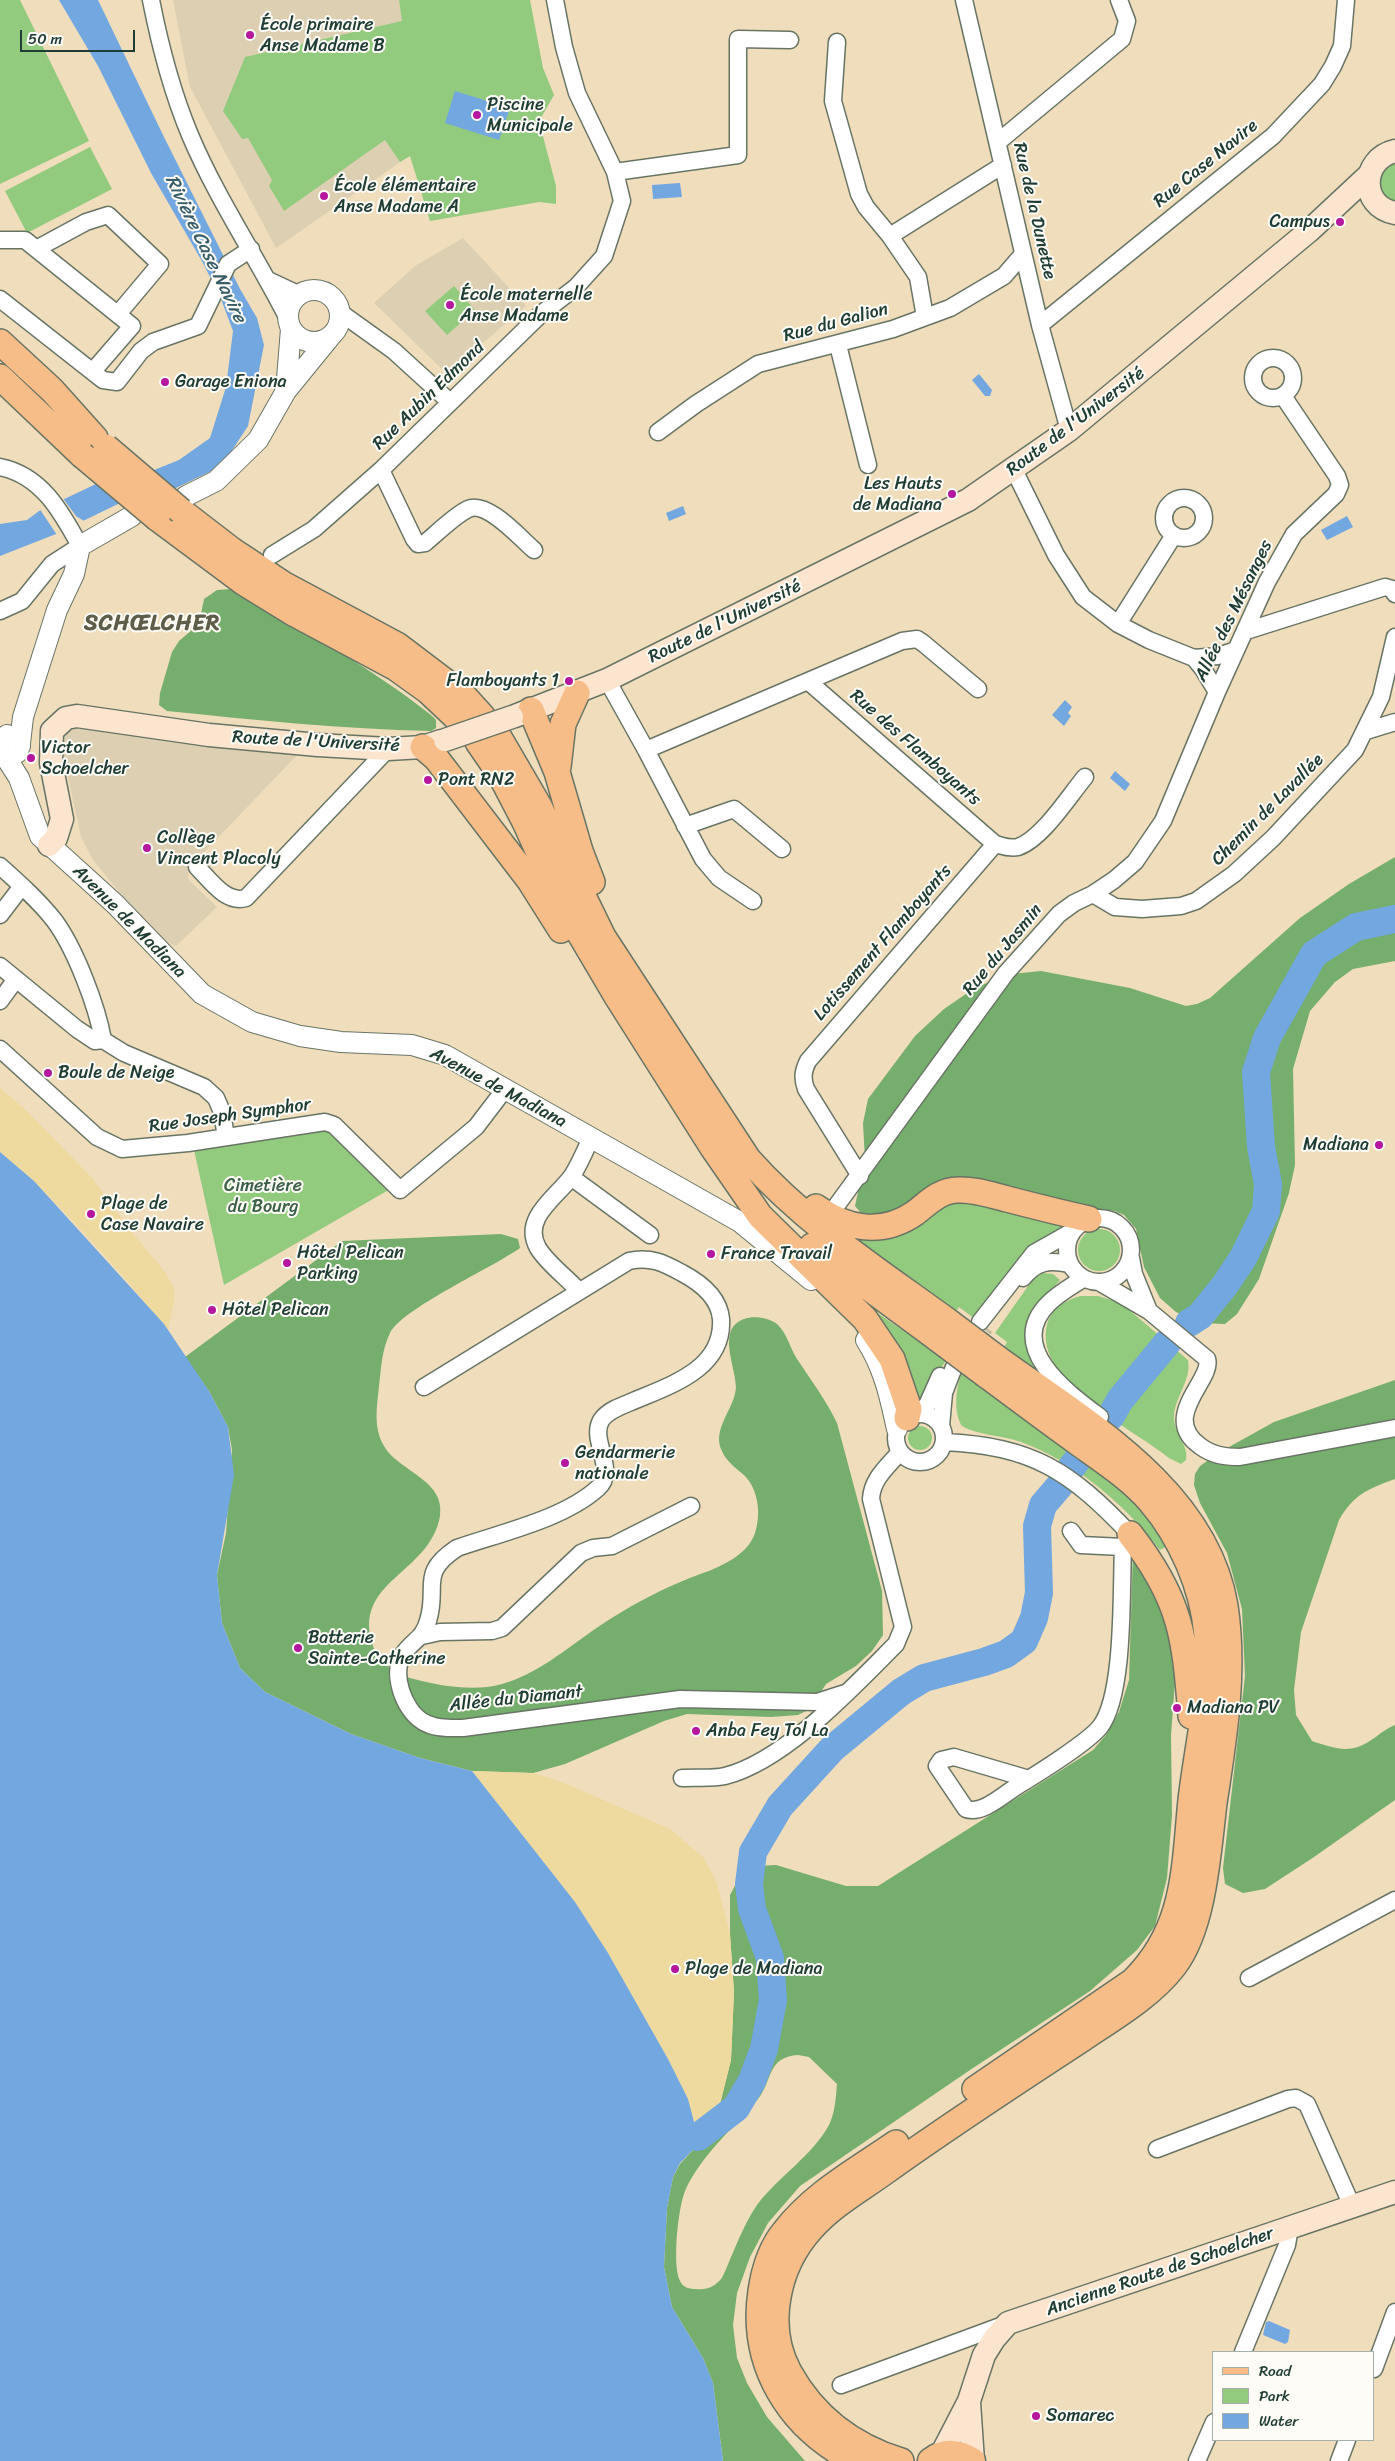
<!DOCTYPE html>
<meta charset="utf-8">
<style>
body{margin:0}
#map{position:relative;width:1395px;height:2461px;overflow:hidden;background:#efddbc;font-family:Sriracha,sans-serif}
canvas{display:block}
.legend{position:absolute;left:1212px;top:2351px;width:162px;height:90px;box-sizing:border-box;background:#fdfcf7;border:1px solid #a4b0a9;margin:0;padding:6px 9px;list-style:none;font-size:15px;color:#1f3d34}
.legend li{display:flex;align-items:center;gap:10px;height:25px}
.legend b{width:25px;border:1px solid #a4b0a9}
.scale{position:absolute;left:20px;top:30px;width:115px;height:22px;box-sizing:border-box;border:2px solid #1f3d34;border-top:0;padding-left:6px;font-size:15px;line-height:18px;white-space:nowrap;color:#1f3d34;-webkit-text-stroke:4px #fdfcf7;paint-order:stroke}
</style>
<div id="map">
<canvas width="1395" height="2461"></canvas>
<ul class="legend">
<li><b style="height:6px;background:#f7bd88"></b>Road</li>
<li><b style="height:14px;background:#92ca7e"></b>Park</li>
<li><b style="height:14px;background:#73a7e0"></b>Water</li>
</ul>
<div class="scale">50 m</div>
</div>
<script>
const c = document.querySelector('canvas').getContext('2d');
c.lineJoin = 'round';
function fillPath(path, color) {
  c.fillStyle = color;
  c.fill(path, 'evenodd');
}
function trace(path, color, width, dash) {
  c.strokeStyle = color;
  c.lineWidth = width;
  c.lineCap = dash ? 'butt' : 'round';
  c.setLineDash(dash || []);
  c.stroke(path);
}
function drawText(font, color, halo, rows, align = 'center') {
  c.font = font + ' Sriracha,sans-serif';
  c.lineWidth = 4;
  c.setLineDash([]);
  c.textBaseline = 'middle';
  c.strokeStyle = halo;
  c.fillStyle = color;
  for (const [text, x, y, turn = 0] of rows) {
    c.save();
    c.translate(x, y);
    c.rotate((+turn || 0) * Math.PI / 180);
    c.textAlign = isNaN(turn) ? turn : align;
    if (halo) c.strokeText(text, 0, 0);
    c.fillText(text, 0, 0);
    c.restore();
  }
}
fillPath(new Path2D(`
 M173,0H399L422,147L276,248L190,87Z
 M463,238L526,306L447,374L374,303L415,266Z
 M75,729H92L299,753L189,868L188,879L217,907L176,946L157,938L93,860L81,837L60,741L66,732Z`), '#ddd0b2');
fillPath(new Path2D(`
 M0,0H20L89,141L0,184Z
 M399,0H530L543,68L554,95L539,121L556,186V204L539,202L430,221L410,156L400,162L385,140L284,211L269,186L272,180L248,138L242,139L223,111L245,57L402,21Z
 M90,147L112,189L27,233L5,191Z
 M1395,157V207L1384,202L1376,172Z
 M454,286L475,310L447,335L425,311Z
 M329,1128L392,1188L224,1285L194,1150Z
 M967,1200L1066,1223L1056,1233L1036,1243L975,1319L959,1307L955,1313L844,1235L933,1211L957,1201Z
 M1078 1250a21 21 0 1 1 42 0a21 21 0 1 1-42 0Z
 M1043,1273L1053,1274L1060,1280L1035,1311L1045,1378L1003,1349L1007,1342L995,1333L1033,1279Z
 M1080,1296H1098L1121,1303L1188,1360C1192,1381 1173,1398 1174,1420C1175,1433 1189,1447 1186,1460L1181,1464L1169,1458C1134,1429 1033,1382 1047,1325C1051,1309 1064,1301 1080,1296Z
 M857,1299L946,1360L926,1394L921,1399H916Z
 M962,1372L1107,1475L1144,1512L1167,1546L1160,1550C1124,1504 1076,1462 1021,1442C1003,1435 979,1436 962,1426C953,1412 956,1387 962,1372Z
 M908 1438a12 12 0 1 1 24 0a12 12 0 1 1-24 0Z`), '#92ca7e');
fillPath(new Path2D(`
 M232,589C300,628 369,666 431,715L436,720V728L431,731C343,729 255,720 167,711L159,705L160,693L172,652L179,641L199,624L204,599L217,590Z
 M1395,857V961L1353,969L1335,982L1310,1011L1293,1069L1295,1165L1289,1193L1259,1279L1237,1314L1225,1324L1199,1323L1176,1312L1160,1298L1144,1267L1136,1229L1124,1215L1115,1211L1079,1208L1003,1188L873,1216L861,1213L855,1206L865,1160L863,1123L868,1099L915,1036L944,1009L976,987L1012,974L1041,971L1130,988L1186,1006L1197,1004L1210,998L1300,918L1349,884Z
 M501,1234L518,1239L520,1248C492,1268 403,1308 390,1333C382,1349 381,1368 379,1386C377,1406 373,1428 384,1446C398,1471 446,1480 440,1516C430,1574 351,1581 373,1646C379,1663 398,1675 414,1679C440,1686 475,1692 502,1684C537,1674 565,1650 595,1629C629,1606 664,1587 703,1573C723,1566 748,1554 755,1533C761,1515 759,1491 745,1476C737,1469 726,1461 722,1451C711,1429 735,1409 736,1387C736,1367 716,1329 744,1319C754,1315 769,1318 777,1324C787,1333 790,1348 797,1359C811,1380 826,1400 837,1423L882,1591L883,1635L872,1651L856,1666L826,1684L810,1709L798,1715L771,1717L687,1714L664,1721L565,1764L533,1773L472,1771L420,1758L351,1734L265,1692L240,1668L222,1623L217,1575L226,1533L232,1450L228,1427L209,1391L185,1357L342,1241Z
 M1395,1380V1479C1368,1489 1354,1494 1339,1520L1301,1632L1294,1690L1296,1715L1312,1741C1327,1746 1343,1752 1358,1747C1371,1743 1382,1730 1395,1725V1800L1314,1857L1265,1889L1243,1893L1225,1884L1223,1868L1245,1676L1242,1609L1227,1553L1200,1503L1194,1485L1195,1474L1200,1466L1220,1452L1274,1422Z
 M1133,1551L1170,1619L1176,1668L1171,1735L1172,1815L1167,1878L1155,1926L1137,1950L1090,1991L970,2070L800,2186L768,2223L750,2257L737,2293L733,2325L737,2358L747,2383L767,2417L805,2461H723L713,2383L703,2358L672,2307L664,2267L667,2208L673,2177L680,2164L694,2149L698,2137L719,2108L731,2060L734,1992L730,1934V1895L738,1880L755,1866L776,1865L846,1886H878L1093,1750L1106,1735L1119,1712L1129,1680ZM798,2055L809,2057L837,2084C836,2097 835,2113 829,2125C812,2156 778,2177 757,2205C742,2227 733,2254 722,2278C714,2287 708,2290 696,2289C690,2289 683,2288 680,2281C672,2265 678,2208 685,2191C701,2155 733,2129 758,2099C773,2080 767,2057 798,2055Z`), '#75ae6d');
fillPath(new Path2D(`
 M0,1088L27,1111L92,1178L130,1230L165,1272L174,1288V1301L168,1330C116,1267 62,1204 0,1152Z
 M472,1771L533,1773L562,1782L670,1829L704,1858L717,1883L730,1934L734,1992L731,2060L719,2108L698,2137L688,2099L668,2059L608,1953L575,1902Z`), '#eeda9e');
fillPath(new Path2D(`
 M59,0H98L163,135L240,289L257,318L264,345L248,426L231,452L211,471L176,488L118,504L56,534L0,556V524L27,520L39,511L96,484L154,470L179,460L210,438L226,387L233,331L221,299L203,263L151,173L98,66Z
 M455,91L510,108L499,140L445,123Z
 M680,183L682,197L653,199L652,185Z
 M979,374L992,390L990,396H985L972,380Z
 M683,506L686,514L669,521L666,513Z
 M1347,516L1353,527L1327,540L1321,530Z
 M1065,700L1072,707L1068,713L1071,716L1064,726L1052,715Z
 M1115,771L1130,784L1125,791L1110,778Z
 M0,1152L34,1181L164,1324L209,1391L228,1427L234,1475L217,1575L222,1623L240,1668L265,1692L351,1734L420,1758L472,1771L575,1902L608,1953L668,2059L688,2099L698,2137L694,2149L680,2163L673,2177L667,2208L664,2267L672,2307L703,2358L713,2383L723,2461H0Z
 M1269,2321L1290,2330L1288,2342L1285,2344L1263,2335L1266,2322Z`), '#73a7e0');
fillPath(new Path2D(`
 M62,497L76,516L84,521L57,535L39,508Z`), '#efddbc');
trace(new Path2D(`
 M1189,1323L1200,1316L1225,1285L1243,1258L1266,1211L1268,1184L1261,1147L1256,1072L1267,1038L1314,954L1356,927L1395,919
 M1111,1416L1120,1400L1167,1343
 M1071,1468L1078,1459
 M698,2137L736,2108L752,2081L764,2049L773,2000L770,1958L752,1909L749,1884L753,1852L780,1806L832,1749L901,1692L924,1678L984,1662L1006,1654L1024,1641L1034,1618L1039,1593L1037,1526L1043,1505L1061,1484`), '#73a7e0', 28);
trace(new Path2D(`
 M969,1348L986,1327`), '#c5bda1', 16, [16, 8]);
const minor = new Path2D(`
 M151,0C160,46 172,92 190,135C217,199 256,256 287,317
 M964,0L1040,325L1069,430
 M837,42L833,101L859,194L866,207L890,236L1003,165
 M998,142L1122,39L1127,21L1119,0
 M615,172L738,155V39L790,40
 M890,236L918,277L925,317
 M0,240H25L132,326L93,371
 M36,249L86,222L108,215L160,264L118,314
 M268,280L298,294
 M0,299L103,380L117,382L141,351L153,342L198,326L228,264L251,249
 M341,313L394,351L450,402
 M1040,325L1273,136L1322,84L1333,66L1342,46L1346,0
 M838,345L868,465
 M1253 378a20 20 0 1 1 40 0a20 20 0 1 1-40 0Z
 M658,432L696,404L758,364L893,329L950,308L1004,276L1023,254
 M0,467C41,475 61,511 80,546L52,564L22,601L0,611
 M381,470L414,539L418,544L425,543C437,533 454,516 468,509C487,500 520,538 534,550
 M1014,470L1056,555L1083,597L1118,624L1149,640L1194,658L1218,656L1236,650
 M1164 518a20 20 0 1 1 40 0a20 20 0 1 1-40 0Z
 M272,555L314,529L381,470L541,314L576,287L604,256L622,201L615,172L577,93L564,47L555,0
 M1118,624L1174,535
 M1246,631L1385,587L1392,589L1395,594
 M1194,658L1203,669L1217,692
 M607,680L646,750L902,641L917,639L923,643L978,689
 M809,682L995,844C1003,846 1009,849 1018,847C1042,839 1069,796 1085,777
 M1366,731L1395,722
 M646,750L703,859L719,878L753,901
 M685,826L734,809L782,849
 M0,866C19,883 38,900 54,920C75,948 97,1006 103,1040
 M197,867C210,880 226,904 246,898L388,749
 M1093,894L1115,907L1142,909L1181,906L1196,901L1234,874L1273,838L1355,750L1381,697L1395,637
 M0,915L22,886
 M0,966L77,1029L95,1041L103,1040L124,1053L204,1087L216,1098L222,1112L226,1137
 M0,1001L16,979
 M0,1049L97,1137L122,1149L188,1143L325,1122L334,1125L400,1190L476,1127L505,1089
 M860,1176L806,1089C802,1078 803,1071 808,1061L995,844
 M571,1177L650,1235
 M834,1209L1006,973L1059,914L1074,903L1093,894L1114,880L1135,862L1163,821L1217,692L1267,582L1294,534L1336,494L1340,485L1337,476L1283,396
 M1067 1250a32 32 0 1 1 64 0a32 32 0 1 1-64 0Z
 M1131,1258L1134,1274L1149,1311
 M1023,1278C1036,1261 1050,1260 1069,1264
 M1084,1278C1072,1286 1059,1293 1049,1303C1004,1347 1068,1393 1100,1417
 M1099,1282L1149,1311L1207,1359C1214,1379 1159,1417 1200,1446C1212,1455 1224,1457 1240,1457L1395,1428
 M578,1290C566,1277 547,1263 538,1248C521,1218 557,1197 572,1176C579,1165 585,1151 591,1138
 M980,1322L1034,1253L1073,1231
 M424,1387L629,1261C650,1256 664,1263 682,1273C701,1283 719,1297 721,1319C724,1370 668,1386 631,1402C621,1406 609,1410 602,1419C588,1438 618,1470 598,1488C564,1519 500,1533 457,1548C418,1574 439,1586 428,1621C423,1639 413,1640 404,1653C390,1673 404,1710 422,1721C434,1729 450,1728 463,1728L680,1699L817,1702L848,1692
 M917,1414L927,1405L940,1376
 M896 1438a24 24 0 1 1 48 0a24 24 0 1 1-48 0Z
 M941,1426L944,1393L954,1367
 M944,1442C1033,1446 1070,1471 1130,1534L1123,1547C1121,1590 1125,1695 1100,1727C1088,1742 1037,1774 1019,1785C1005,1793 983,1815 966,1809L937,1766L941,1760L954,1757L1029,1779
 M1071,1531L1081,1545L1123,1547
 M422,1636L440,1632L492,1631L502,1628L581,1553L593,1548L612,1546L691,1506
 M682,1778C696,1777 712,1779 725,1776C785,1761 853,1687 896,1644L903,1627L871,1499C872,1479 887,1467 900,1452
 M1249,1978L1395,1900
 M1157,2149L1288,2099L1296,2098L1307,2104L1352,2206
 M1243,2352L1287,2245L1290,2227
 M1374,2369L1395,2312
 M841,2385L1006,2324
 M1197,2461L1214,2422
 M1339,2461L1347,2440`);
const tertiary = new Path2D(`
 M288 316a26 26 0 1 1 52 0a26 26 0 1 1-52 0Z
 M286,391L291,329
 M186,496L216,481L258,440L286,391L330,337
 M0,741L7,735L16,738L20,746L17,753
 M20,743L23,717L57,610L74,574L80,546L132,516
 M5,756L19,778L40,836L115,904L202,994L252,1022L300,1036L341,1042L412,1045L445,1055L740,1222L811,1280
 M866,1340C884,1368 890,1397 897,1429`);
const secondary = new Path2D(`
 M1395,151C1361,159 1359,206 1395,213
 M515,716L607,680L968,500L1069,430L1309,231L1368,176
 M49,845L56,838L62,819L51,763L52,731L66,718L77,716L209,735L318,745L388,749L423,747L441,741
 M969,2402L973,2461
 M941,2455L969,2401L984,2355L994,2339L1008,2323L1395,2192`);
const primary = new Path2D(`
 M0,342L52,390L95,438
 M0,377L82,455
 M181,511L233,551L283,584L397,645L463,695L482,716
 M157,518L243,582L295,614L396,668L428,691L462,723
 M531,710L557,772L580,851L592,882
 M497,734L539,806L603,937L748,1159C806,1224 879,1271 949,1322
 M478,742L500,774L525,822L550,877L580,934L616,995L713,1148L760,1216L865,1319L892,1359L909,1409L907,1418
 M423,747L436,758L530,881L561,930
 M558,767L563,724L577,693
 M816,1207C846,1229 882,1236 915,1213C928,1203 940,1190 958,1190C974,1189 991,1195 1007,1199C1034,1206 1061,1213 1089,1219
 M812,1246L938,1339
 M1130,1534C1181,1599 1185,1637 1191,1716
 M975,2089L1133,1981C1186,1929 1184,1870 1191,1800C1197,1747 1212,1688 1207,1635C1203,1588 1181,1537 1150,1501C1130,1478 1102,1460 1077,1442C1046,1420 1016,1397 986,1375
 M855,2461C789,2428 750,2365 761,2291C764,2271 771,2248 784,2232C814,2193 857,2170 896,2143
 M901,2461C852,2446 814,2417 789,2372C764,2326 777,2267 811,2229C832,2205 861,2189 886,2171C950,2125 1016,2082 1082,2039C1113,2018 1150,1997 1174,1966C1204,1927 1208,1852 1214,1803C1224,1739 1235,1671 1225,1606C1206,1490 1084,1421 997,1358`);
const trunk = new Path2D(`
 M931,2461C944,2451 959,2452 972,2461`);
trace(minor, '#687564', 19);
trace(tertiary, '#687564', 22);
trace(secondary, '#687564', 25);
trace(primary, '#687564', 28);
trace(trunk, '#687564', 29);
trace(minor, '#fff', 16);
trace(tertiary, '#fff', 20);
trace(secondary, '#fce5cf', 22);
trace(primary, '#f7bd88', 25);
trace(trunk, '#f7bd88', 26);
const secondaryBridge = new Path2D(`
 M445,740L512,717`);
const primaryBridge = new Path2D(`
 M106,447L181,511
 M82,455L157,518
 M949,1322L997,1358
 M938,1339L986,1375`);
trace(secondaryBridge, '#687564', 25, []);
trace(primaryBridge, '#687564', 28, []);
trace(secondaryBridge, '#fce5cf', 22);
trace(primaryBridge, '#f7bd88', 25);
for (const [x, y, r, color] of [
 [250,35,5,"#b5179e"],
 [477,115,5,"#b5179e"],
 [324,196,5,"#b5179e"],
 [1340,222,5,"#b5179e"],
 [450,305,5,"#b5179e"],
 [165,382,5,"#b5179e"],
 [952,494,5,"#b5179e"],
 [569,681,5,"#b5179e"],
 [31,758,5,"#b5179e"],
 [428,780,5,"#b5179e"],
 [147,848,5,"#b5179e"],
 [48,1073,5,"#b5179e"],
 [1379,1145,5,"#b5179e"],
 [91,1214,5,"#b5179e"],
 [711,1254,5,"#b5179e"],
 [287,1263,5,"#b5179e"],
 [212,1310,5,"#b5179e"],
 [565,1463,5,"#b5179e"],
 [298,1648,5,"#b5179e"],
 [1177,1708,5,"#b5179e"],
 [696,1731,5,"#b5179e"],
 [675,1969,5,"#b5179e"],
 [1036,2416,5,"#b5179e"]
]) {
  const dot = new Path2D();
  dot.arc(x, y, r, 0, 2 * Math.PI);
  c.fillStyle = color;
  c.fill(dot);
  trace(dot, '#fdfcf7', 2);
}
drawText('18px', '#1f3d34', '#fdfcf7', [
 ["École primaire",260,25],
 ["Anse Madame B",260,46],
 ["Piscine",487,105],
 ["Municipale",487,126],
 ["École élémentaire",334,186],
 ["Anse Madame A",334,207],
 ["Campus",1330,222,"right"],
 ["École maternelle",460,295],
 ["Anse Madame",460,316],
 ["Garage Eniona",175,382],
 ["Les Hauts",942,484,"right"],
 ["de Madiana",942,505,"right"],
 ["Flamboyants 1",559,681,"right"],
 ["Victor",41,748],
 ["Schoelcher",41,769],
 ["Pont RN2",438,780],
 ["Collège",157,838],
 ["Vincent Placoly",157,859],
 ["Boule de Neige",58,1073],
 ["Madiana",1369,1145,"right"],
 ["Plage de",101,1204],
 ["Case Navaire",101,1225],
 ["Hôtel Pelican",297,1253],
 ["Parking",297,1274],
 ["France Travail",721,1254],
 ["Hôtel Pelican",222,1310],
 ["Gendarmerie",575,1453],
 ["nationale",575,1474],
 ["Batterie",308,1638],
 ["Sainte-Catherine",308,1659],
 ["Madiana PV",1187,1708],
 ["Anba Fey Tol La",706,1731],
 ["Plage de Madiana",685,1969],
 ["Somarec",1046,2416]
], 'left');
drawText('18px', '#1f3d34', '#fdfcf7', [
 ["Rue Case Navire",1206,164,-39],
 ["Rue de la Dunette",1034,211,77],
 ["Rue du Galion",836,323,-15],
 ["Rue Aubin Edmond",429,396,-44],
 ["Route de l'Université",1076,422,-37],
 ["Allée des Mésanges",1234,611,-64],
 ["Route de l'Université",725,622,-26],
 ["Route de l'Université",316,742,3],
 ["Rue des Flamboyants",915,748,41],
 ["Chemin de Lavallée",1268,810,-45],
 ["Avenue de Madiana",129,922,45],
 ["Lotissement Flamboyants",883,943,-49],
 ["Rue du Jasmin",1003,950,-50],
 ["Avenue de Madiana",498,1088,28],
 ["Rue Joseph Symphor",230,1116,-8],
 ["Allée du Diamant",516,1699,-6],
 ["Ancienne Route de Schoelcher",1160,2272,-19]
]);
drawText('18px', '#3c6046', '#fdfcf7', [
 ["Cimetière",263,1186],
 ["du Bourg",263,1207]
]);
drawText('italic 19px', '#385d68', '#fdfcf7', [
 ["Rivière Case Navire",205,249,64]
]);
c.letterSpacing = '1px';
drawText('bold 22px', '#5e5d49', '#fdfcf7', [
 ["SCHŒLCHER",152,624]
]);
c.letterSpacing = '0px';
</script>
